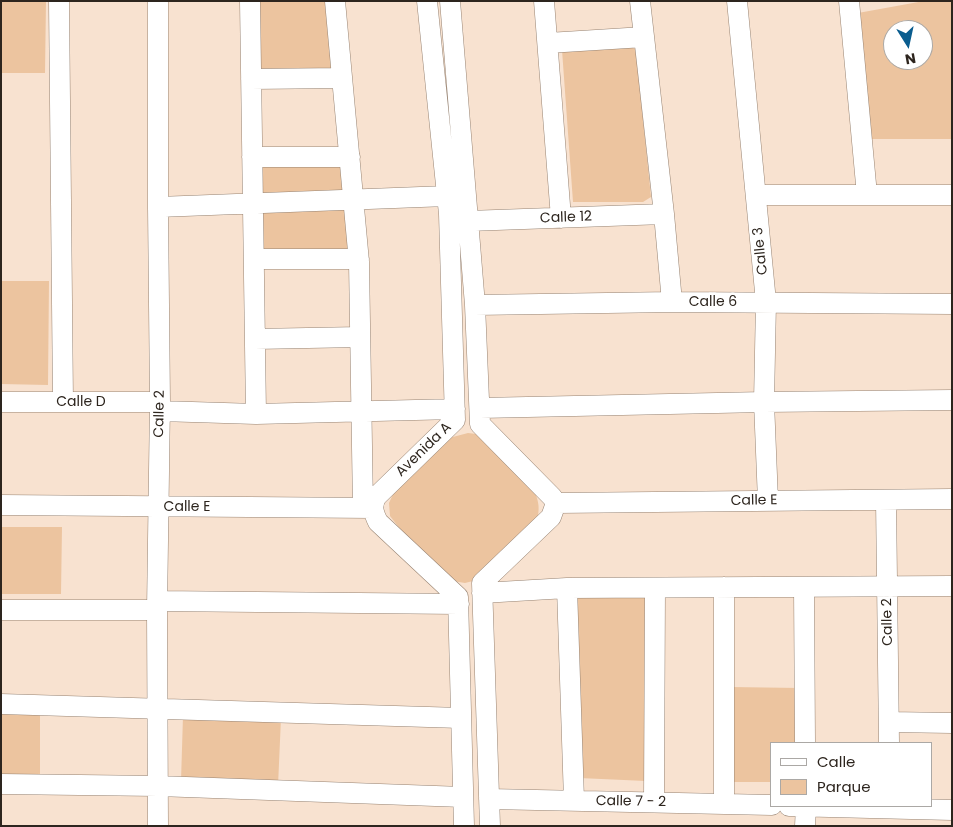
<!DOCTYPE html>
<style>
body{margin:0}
#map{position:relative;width:953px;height:827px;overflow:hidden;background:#f8e2d0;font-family:Poppins,sans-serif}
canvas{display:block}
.frame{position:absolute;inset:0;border:2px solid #2d251e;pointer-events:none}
.legend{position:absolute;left:770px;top:742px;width:162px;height:65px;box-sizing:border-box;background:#fff;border:1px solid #aba8a5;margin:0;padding:6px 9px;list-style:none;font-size:15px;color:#2d251e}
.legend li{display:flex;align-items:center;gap:10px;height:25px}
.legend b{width:25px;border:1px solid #aba8a5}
.north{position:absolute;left:883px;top:20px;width:50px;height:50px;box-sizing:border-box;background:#fff;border:1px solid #aba8a5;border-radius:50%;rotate:170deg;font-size:14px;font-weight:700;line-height:20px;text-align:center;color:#2d251e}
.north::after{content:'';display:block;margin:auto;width:18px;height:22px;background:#0a5d8f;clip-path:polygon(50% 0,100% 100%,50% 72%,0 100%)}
</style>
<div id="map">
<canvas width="953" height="827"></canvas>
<div class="frame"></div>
<ul class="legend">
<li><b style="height:6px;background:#fff"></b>Calle</li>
<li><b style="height:14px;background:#ecc49f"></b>Parque</li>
</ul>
<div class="north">N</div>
</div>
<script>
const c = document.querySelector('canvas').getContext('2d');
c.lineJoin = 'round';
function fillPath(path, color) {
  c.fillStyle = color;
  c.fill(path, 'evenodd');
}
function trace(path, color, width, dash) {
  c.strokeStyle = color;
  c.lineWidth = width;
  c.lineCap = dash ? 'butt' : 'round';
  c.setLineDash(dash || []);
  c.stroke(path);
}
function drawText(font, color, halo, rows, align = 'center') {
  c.font = font + ' Poppins,sans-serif';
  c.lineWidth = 5;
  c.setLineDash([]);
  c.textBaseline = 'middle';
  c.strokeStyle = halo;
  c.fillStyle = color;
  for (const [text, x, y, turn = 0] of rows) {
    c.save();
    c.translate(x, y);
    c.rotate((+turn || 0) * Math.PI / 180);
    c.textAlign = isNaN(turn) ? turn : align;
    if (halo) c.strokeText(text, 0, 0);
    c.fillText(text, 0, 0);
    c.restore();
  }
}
fillPath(new Path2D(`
 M1,1H46L45,73H1Z
 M257,1H331L338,72L259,73Z
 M924,1H952V139H869L858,13ZM893,30H923V60H893Z
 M629,45L636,50L651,197L643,202H573L562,50Z
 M258,161L347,162L355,255L259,254Z
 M1,281H49L48,385L1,384Z
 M468,433L476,434L485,441L536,495C540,506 539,513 536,524L477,580L465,583L453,581L404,534L390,516L389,503L395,490L449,438Z
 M1,527H62L61,594H1Z
 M574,594L648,595L646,781L579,778Z
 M730,687L800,688V743H772V782H731Z
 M1,709L40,711V779L1,777Z
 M183,716L281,718L278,786L181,781Z`), '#ecc49f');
const minor = new Path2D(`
 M59,1L63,402
 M158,1V207L160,402L157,610L158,826
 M250,1L256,414
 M335,1L359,262L363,508
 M427,1L449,214L455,420L377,496C371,505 373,512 378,522L458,597L464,826
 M450,1L475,305L480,424L552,497L556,503L551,517L482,583L490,826
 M544,1L561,218
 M640,1L664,214L672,302
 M737,1L766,302L764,402L768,501
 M849,1L867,195
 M548,43L644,37
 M251,79L342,78
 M252,157H350
 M756,195H952
 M158,207L447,196
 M468,221L664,214
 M254,259H359
 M475,305L672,302L952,304
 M255,339L360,337
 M1,402H160
 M480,408L764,402L952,400
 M160,411L256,414L455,409
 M886,500L889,743
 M556,503L952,499
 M1,505L373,508
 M804,587L805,743
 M567,588L574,800
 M482,593L567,588L952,586
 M157,601L459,604
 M1,610H157
 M1,704L461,718
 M889,722L952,723
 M1,784L158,786L463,797
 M489,799L772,805
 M654,802L655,588
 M724,804V587
 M789,806L952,810
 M805,826L806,806`);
trace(minor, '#978372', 21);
trace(minor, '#fff', 20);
drawText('14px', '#2d251e', '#fff', [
 ["Calle 12",566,218,-2],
 ["Calle 3",761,251,-96],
 ["Calle 6",713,302],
 ["Calle D",81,402],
 ["Calle 2",160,414,-89],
 ["Avenida A",424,450,-44],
 ["Calle E",754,501,-1],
 ["Calle E",187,507],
 ["Calle 2",888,622,-91],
 ["Calle 7 - 2",631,802,1]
]);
</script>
